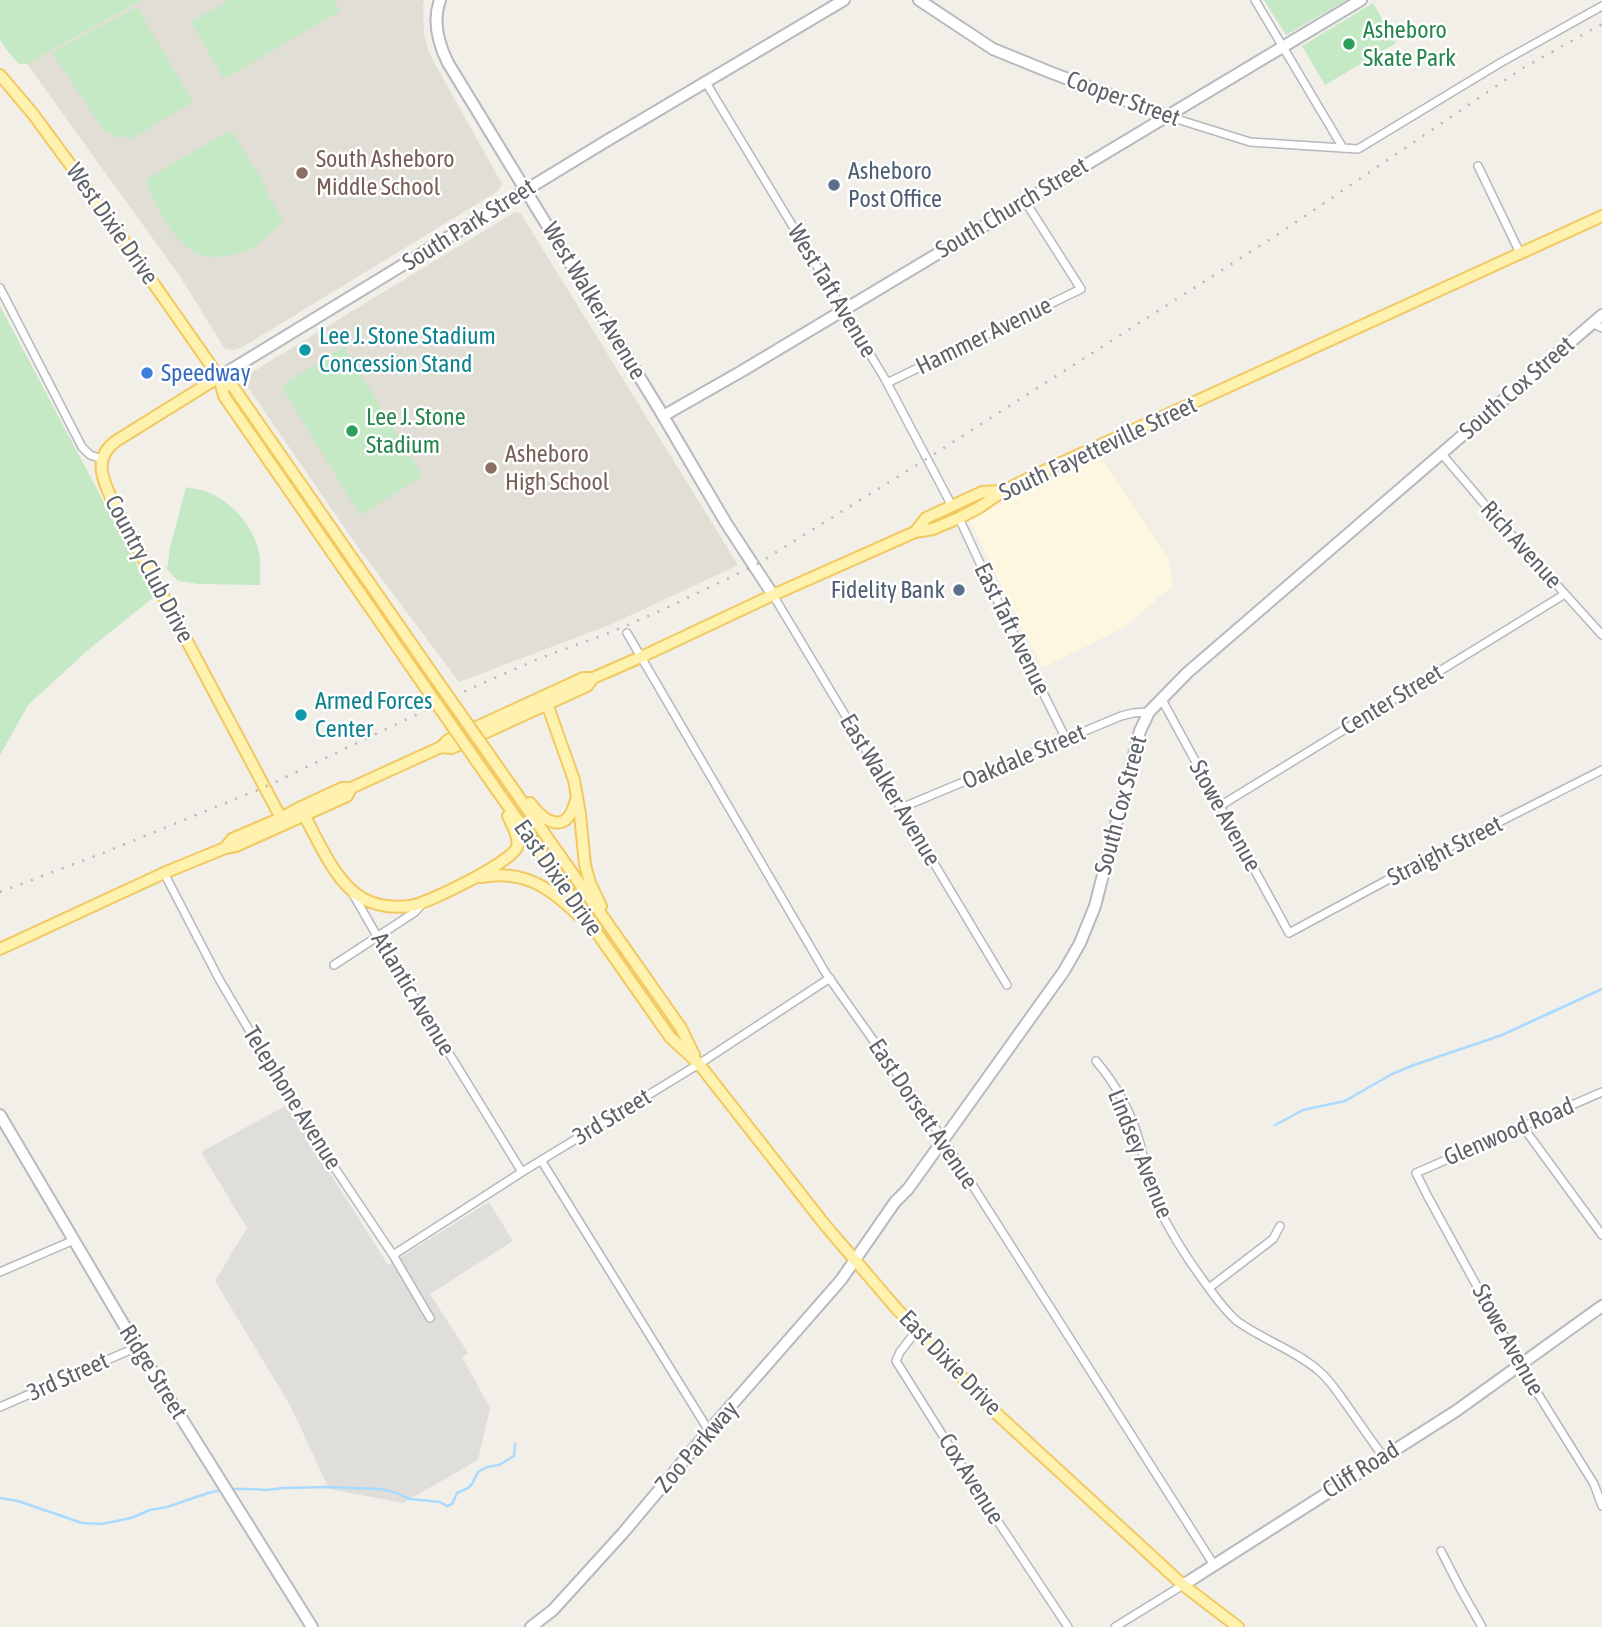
<!DOCTYPE html>
<style>
body{margin:0}
canvas{display:block;background:#f1efe8}
</style>
<canvas width="1602" height="1627"></canvas>
<script>
const c = document.querySelector('canvas').getContext('2d');
c.lineJoin = 'round';
function fillPath(path, color) {
  c.fillStyle = color;
  c.fill(path, 'evenodd');
}
function trace(path, color, width, dash) {
  c.strokeStyle = color;
  c.lineWidth = width;
  c.lineCap = dash ? 'butt' : 'round';
  c.setLineDash(dash || []);
  c.stroke(path);
}
function drawText(font, color, halo, rows, align = 'center') {
  c.font = font + ' "Asap Condensed",sans-serif';
  c.lineWidth = 5;
  c.setLineDash([]);
  c.textBaseline = 'middle';
  c.strokeStyle = halo;
  c.fillStyle = color;
  for (const [text, x, y, turn = 0] of rows) {
    c.save();
    c.translate(x, y);
    c.rotate((+turn || 0) * Math.PI / 180);
    c.textAlign = isNaN(turn) ? turn : align;
    if (halo) c.strokeText(text, 0, 0);
    c.fillText(text, 0, 0);
    c.restore();
  }
}
fillPath(new Path2D(`
 M1101,457L1168,558L1173,585L1125,627L1042,668L968,517Z`), '#fef7e0');
fillPath(new Path2D(`
 M287,1105L388,1265L489,1202L513,1241L430,1294L468,1353L462,1357L490,1408L478,1460L403,1503L329,1489L291,1407L215,1281L247,1228L201,1152Z`), '#e0deda');
fillPath(new Path2D(`
 M142,0H424L423,6L424,34L429,53L502,184L498,191L241,348L233,350L225,349L179,275L27,64Z
 M515,212L521,214L738,565L612,624L459,682L360,550L247,386L249,374Z`), '#e1ded6');
fillPath(new Path2D(`
 M0,0H142L27,64H19L9,53L0,40Z
 M229,0H334L340,11L224,79L191,22Z
 M1264,0H1347L1286,35Z
 M1373,3L1396,43L1325,85L1302,46Z
 M137,7L193,102L129,140L125,135L121,138L115,137L111,131L106,134L52,52Z
 M227,132L234,134L262,180L268,194L283,221C266,240 251,254 224,256C218,257 209,258 203,256C175,247 155,205 145,180Z
 M0,306L154,597L88,650L28,705L0,755Z
 M344,347L423,476L360,515L281,386Z
 M186,487C193,489 201,489 207,492C232,501 253,526 259,552C261,562 260,574 260,585L199,584L178,581L167,569L170,548Z`), '#c5e8c5');
trace(new Path2D(`
 M1275,1125L1303,1110L1345,1101L1392,1074L1414,1065L1502,1035L1602,989
 M229,1489H250L266,1490L284,1488L329,1487L380,1489L394,1492L410,1499L440,1502L447,1506L452,1504L457,1493L468,1488L472,1484L478,1472L487,1467L499,1465L514,1456L515,1444
 M0,1498L18,1501L82,1523L102,1524L131,1518L150,1510L167,1507L208,1493L222,1490`), '#aadaff', 2.5);
const street = new Path2D(`
 M1255,0L1343,148
 M705,81L885,379L952,506
 M1167,116L1250,142L1358,149L1500,63L1602,6
 M1478,166L1520,253
 M0,288L82,447L90,455L102,459
 M1592,323L1602,328
 M887,383L1081,289L1025,201
 M1441,453L1492,513L1602,635
 M959,518L997,600L1066,739
 M773,595L1007,985
 M627,633L825,972L943,1139L1214,1565
 M1161,698L1289,933L1430,857L1602,770
 M1220,806L1565,594
 M901,808L1121,716L1133,713L1149,712
 M164,873L219,979L252,1035L316,1140L393,1255L430,1318
 M353,894L377,936L522,1172
 M334,965L415,912L422,904
 M1096,1061C1115,1083 1131,1112 1139,1140C1145,1161 1147,1182 1156,1202C1168,1228 1186,1257 1203,1280C1213,1294 1224,1310 1237,1321C1263,1340 1295,1350 1319,1371C1330,1380 1338,1393 1346,1404C1358,1421 1370,1439 1383,1456
 M1602,1092L1416,1173L1427,1195L1520,1365L1594,1484L1602,1506
 M1523,1127L1602,1235
 M541,1160L709,1431
 M393,1255L522,1172L699,1064L830,978
 M0,1272L74,1240
 M1209,1288L1273,1239L1280,1226
 M917,1330L900,1352L896,1361L977,1490L1068,1627
 M0,1407L137,1347
 M1441,1551L1460,1588L1482,1627
 M1115,1627L1183,1585`);
const secondary = new Path2D(`
 M440,0C432,22 438,43 448,63L659,409L726,523L773,595
 M919,0L993,49L1052,73L1167,116
 M219,377L608,140L844,0
 M663,416L742,371L1361,0
 M0,1115L137,1347L312,1627
 M1183,1585L1456,1411L1602,1306
 M531,1627L553,1610L623,1533L701,1440L841,1280L895,1202L908,1189L1064,971L1080,943L1095,906L1140,731L1149,712L1187,673L1602,315`);
const primary = new Path2D(`
 M0,75L33,114L72,167L219,377L224,396L425,687
 M219,377L116,441C93,458 102,478 112,500L281,818
 M219,377L234,388L436,679
 M915,532L926,518L982,492L1001,491
 M547,704L574,780L580,814L585,865L590,883L601,906
 M441,747L452,748L587,686L593,678
 M488,753L681,1028L694,1055
 M475,759L670,1037L699,1064L825,1225L896,1308L997,1414L1183,1585L1238,1627
 M530,803C547,825 567,834 576,800
 M304,815C319,842 335,882 362,898C376,906 394,908 410,906C427,904 512,862 517,847C520,837 512,825 508,816
 M225,848L232,839L281,818L301,807L342,788H351L441,747L448,740L583,678H593L641,657L773,595L915,532L933,529L959,518L980,507L1003,491L1050,468L1602,216
 M481,877C523,869 549,887 578,915
 M0,949L164,873L225,848L236,846L347,796L351,788`);
trace(street, '#b5b8bc', 10);
trace(secondary, '#b6babf', 14);
trace(primary, '#f2c960', 14);
trace(street, '#fff', 7);
trace(secondary, '#fff', 10);
trace(primary, '#fff2af', 10);
trace(new Path2D(`
 M0,892L103,853L265,787L474,687L543,657L609,633L662,610L754,566L928,458L1283,231L1523,68L1602,24`), '#b6b7b8', 2.5, [2, 9]);
const primaryBridge = new Path2D(`
 M436,679L488,753
 M425,687L475,759`);
trace(primaryBridge, '#f2c960', 14, []);
trace(primaryBridge, '#fff2af', 10);
for (const [x, y, r, color] of [
 [1349,44,7,"#2e9e5b"],
 [302,173,7,"#8d6e63"],
 [834,185,7,"#5c6f8a"],
 [305,350,7,"#0f9aa8"],
 [147,373,7,"#3f7fe0"],
 [352,431,7,"#2e9e5b"],
 [491,468,7,"#8d6e63"],
 [959,590,7,"#5c6f8a"],
 [301,715,7,"#0f9aa8"]
]) {
  const dot = new Path2D();
  dot.arc(x, y, r, 0, 2 * Math.PI);
  c.fillStyle = color;
  c.fill(dot);
  trace(dot, '#fff', 2.5);
}
drawText('24px', '#27864d', '#fff', [
 ["Asheboro",1363,30],
 ["Skate Park",1363,58],
 ["Lee J. Stone",366,417],
 ["Stadium",366,445]
], 'left');
drawText('24px', '#5f6368', '#fff', [
 ["Cooper Street",1123,99,20],
 ["South Church Street",1012,208,-31],
 ["West Dixie Drive",112,224,55],
 ["South Park Street",469,225,-32],
 ["West Taft Avenue",832,291,59],
 ["West Walker Avenue",594,301,59],
 ["Hammer Avenue",984,336,-26],
 ["South Cox Street",1517,388,-41],
 ["South Fayetteville Street",1098,449,-25],
 ["Rich Avenue",1521,545,48],
 ["Country Club Drive",149,569,62],
 ["East Taft Avenue",1012,629,64],
 ["Center Street",1392,700,-31],
 ["Oakdale Street",1024,757,-23],
 ["East Walker Avenue",890,790,59],
 ["South Cox Street",1121,805,-75],
 ["Stowe Avenue",1225,816,61],
 ["Straight Street",1445,851,-27],
 ["East Dixie Drive",558,878,55],
 ["Atlantic Avenue",413,994,59],
 ["Telephone Avenue",292,1098,58],
 ["East Dorsett Avenue",923,1114,56],
 ["3rd Street",612,1117,-31],
 ["Glenwood Road",1509,1132,-23],
 ["Lindsey Avenue",1140,1154,68],
 ["Stowe Avenue",1508,1340,61],
 ["East Dixie Drive",950,1363,46],
 ["Ridge Street",153,1372,58],
 ["3rd Street",68,1377,-24],
 ["Zoo Parkway",697,1447,-49],
 ["Cliff Road",1361,1470,-32],
 ["Cox Avenue",971,1479,58]
]);
drawText('24px', '#785e54', '#fff', [
 ["South Asheboro",316,159],
 ["Middle School",316,187],
 ["Asheboro",505,454],
 ["High School",505,482]
], 'left');
drawText('24px', '#4e5e75', '#fff', [
 ["Asheboro",848,171],
 ["Post Office",848,199],
 ["Fidelity Bank",945,590,"right"]
], 'left');
drawText('24px', '#0d838f', '#fff', [
 ["Lee J. Stone Stadium",319,336],
 ["Concession Stand",319,364],
 ["Armed Forces",315,701],
 ["Center",315,729]
], 'left');
drawText('24px', '#366cbe', '#fff', [
 ["Speedway",161,373]
], 'left');
</script>
